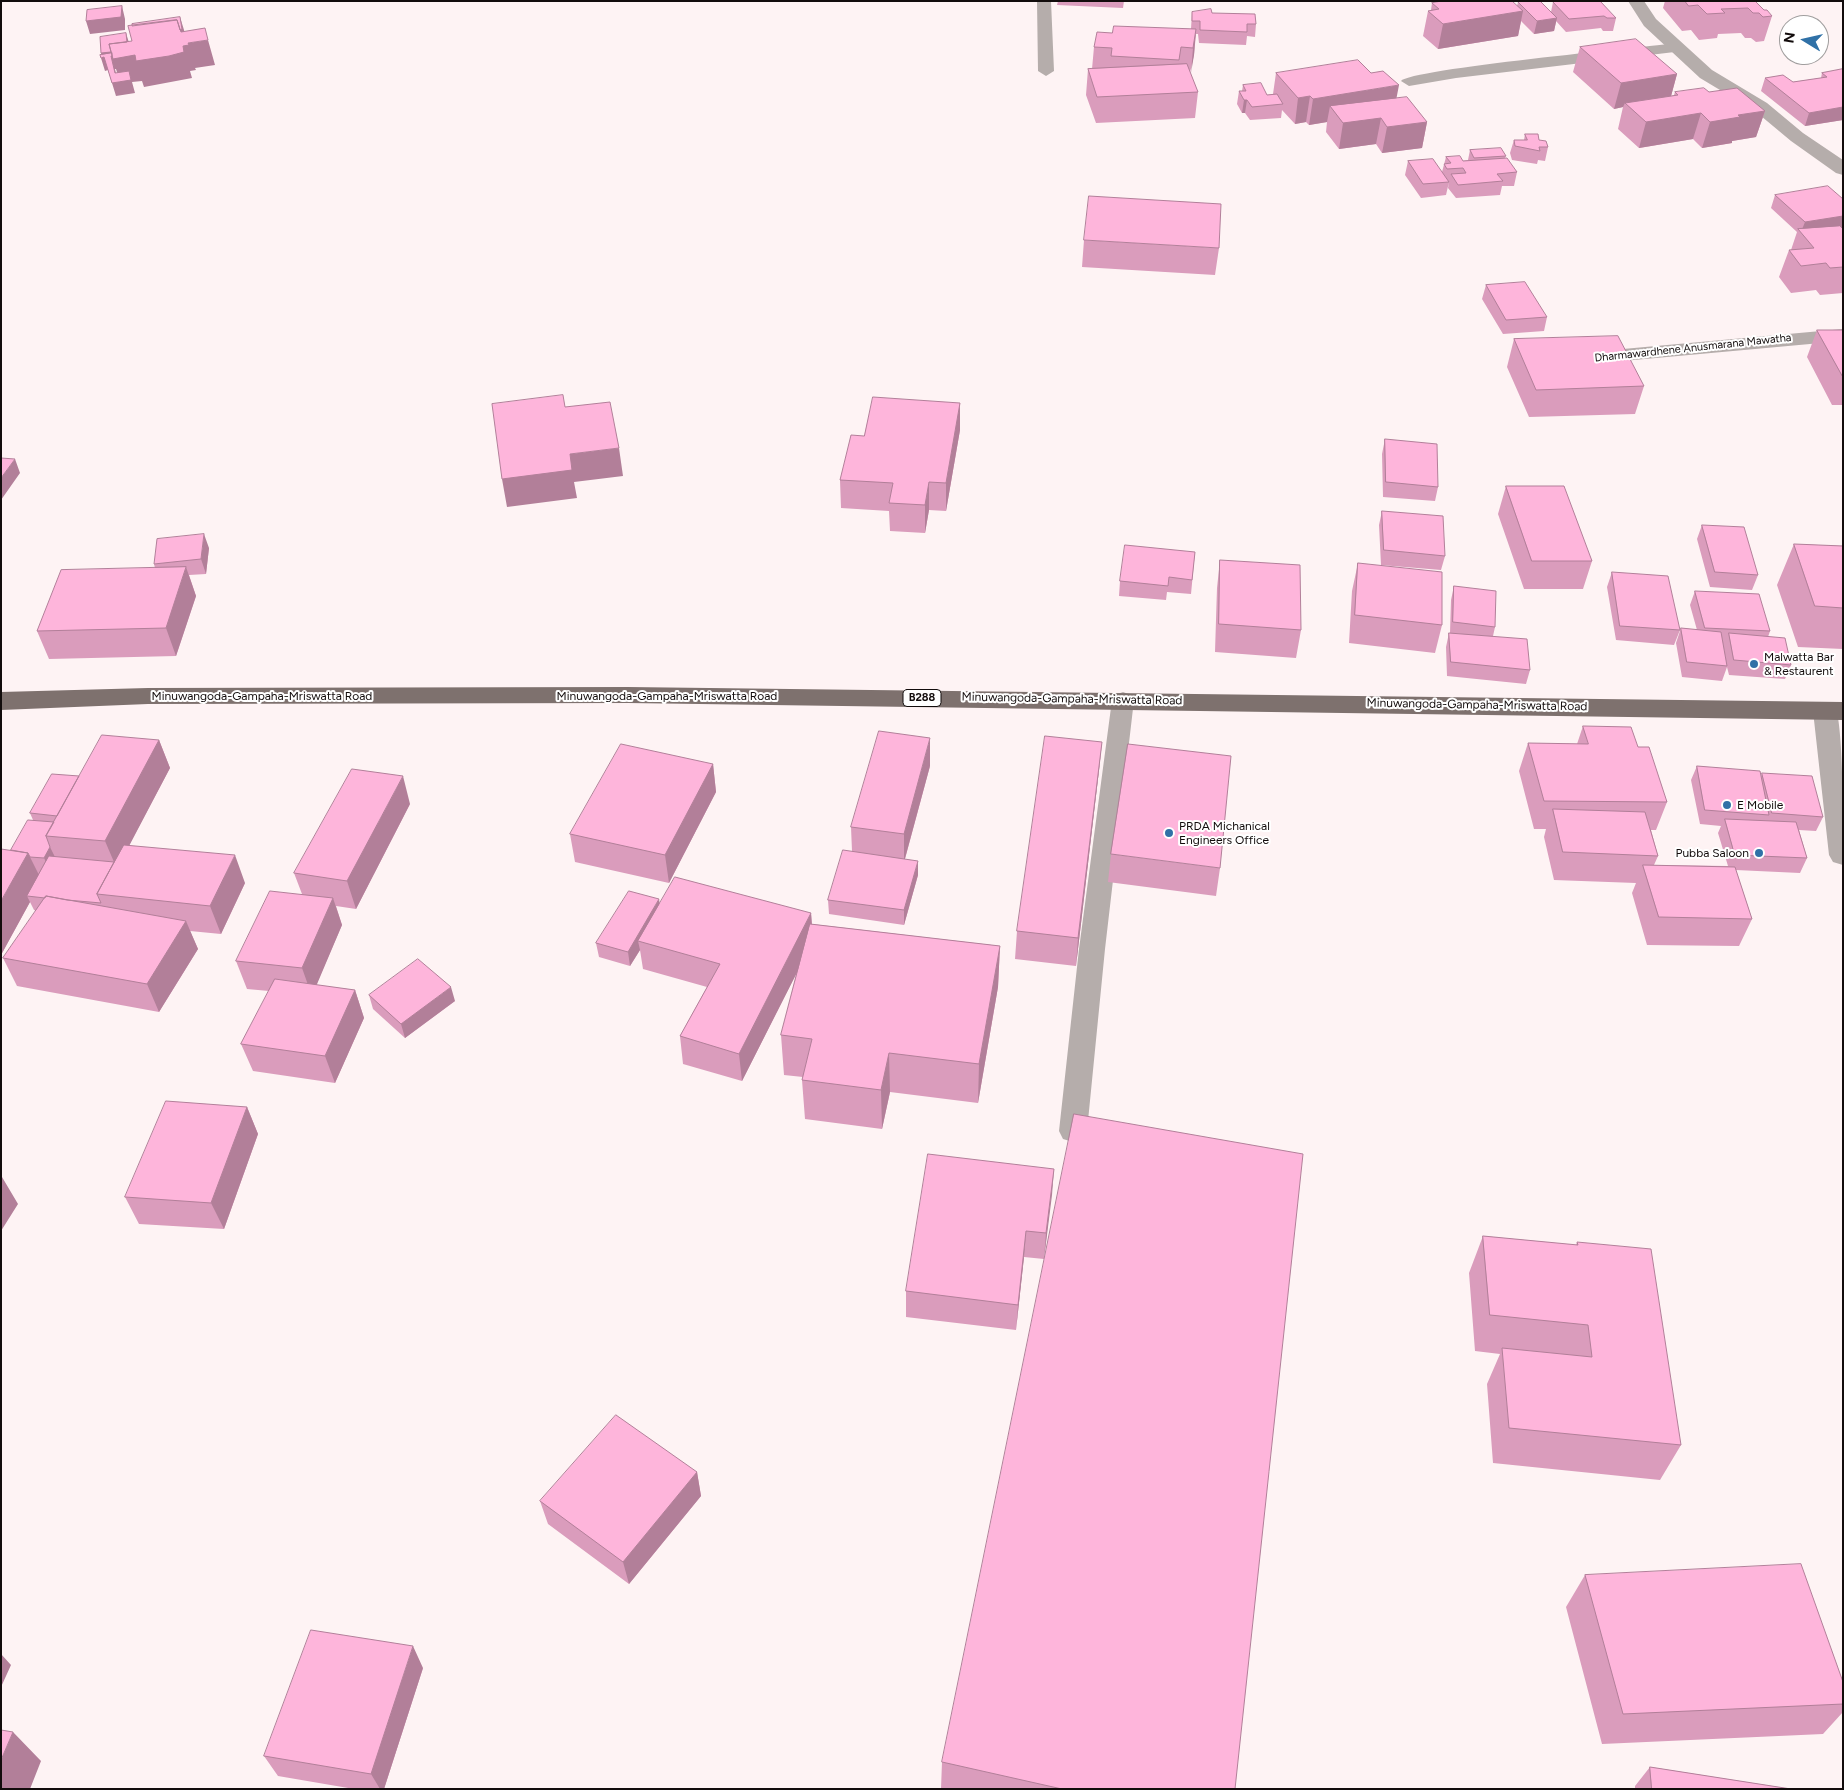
<!DOCTYPE html>
<style>
body{margin:0}
#map{position:relative;width:1844px;height:1790px;overflow:hidden;background:#fef3f4;font-family:Figtree,sans-serif}
canvas{display:block}
.frame{position:absolute;inset:0;border:2px solid #120c0c;pointer-events:none}
.north{position:absolute;left:1779px;top:15px;width:50px;height:50px;box-sizing:border-box;background:#fff;border:1px solid #a09e9e;border-radius:50%;rotate:279deg;font-size:14px;font-weight:700;line-height:20px;text-align:center;color:#120c0c}
.north::after{content:'';display:block;margin:auto;width:18px;height:22px;background:#3071a7;clip-path:polygon(50% 0,100% 100%,50% 72%,0 100%)}
</style>
<div id="map">
<canvas width="1844" height="1790"></canvas>
<div class="frame"></div>
<div class="north">N</div>
</div>
<script>
const c = document.querySelector('canvas').getContext('2d');
c.lineJoin = 'round';
function fillPath(path, color) {
  c.fillStyle = color;
  c.fill(path, 'evenodd');
}
function trace(path, color, width, dash) {
  c.strokeStyle = color;
  c.lineWidth = width;
  c.lineCap = dash ? 'butt' : 'round';
  c.setLineDash(dash || []);
  c.stroke(path);
}
function drawText(font, color, halo, rows, align = 'center') {
  c.font = font + ' Figtree,sans-serif';
  c.lineWidth = 4;
  c.setLineDash([]);
  c.textBaseline = 'middle';
  c.strokeStyle = halo;
  c.fillStyle = color;
  for (const [text, x, y, turn = 0] of rows) {
    c.save();
    c.translate(x, y);
    c.rotate((+turn || 0) * Math.PI / 180);
    c.textAlign = isNaN(turn) ? turn : align;
    if (halo) c.strokeText(text, 0, 0);
    c.fillText(text, 0, 0);
    c.restore();
  }
}
fillPath(new Path2D(`
 M1037,1H1051L1054,71L1046,76L1038,71Z
 M1678,43L1686,48L1683,51L1456,78L1409,86L1401,81C1410,69 1646,47 1678,43Z
 M1123,692L1131,695L1134,700L1105,949L1087,1131L1083,1139L1073,1142L1063,1139L1059,1131L1079,949L1112,700L1115,695Z`), '#b5adab');
fillPath(new Path2D(`
 M1628,1H1644L1656,19L1712,70L1767,103L1803,133L1843,160V175L1836,173L1791,141L1755,111L1700,78L1644,26Z
 M1843,329V341L1590,364L1583,362L1580,358L1583,354L1590,352Z`), '#b5adab');
fillPath(new Path2D(`
 M1826,702L1835,705C1844,728 1843,833 1843,865L1833,862L1829,855L1813,711L1817,705Z`), '#b5adab');
fillPath(new Path2D(`
 M628,687L1843,702V720L628,703L148,704L1,710V692L148,688Z`), '#7e716e');
fillPath(new Path2D(`
 M1058,1H1124L1123,8L1057,5Z
 M1665,1H1755L1764,10L1772,16L1764,41L1756,42L1751,38H1745L1741,33L1718,34L1717,38L1699,40L1691,30L1682,31L1663,8Z
 M1518,2L1551,12L1553,2L1616,18L1613,31H1603L1601,28L1566,32L1556,21L1554,31L1534,34L1521,21L1518,36L1438,49L1423,36L1428,11L1431,10L1432,3L1517,6Z
 M1192,12L1212,13L1256,24L1255,37L1247,36L1246,45L1199,43L1198,34H1196L1194,55L1190,73L1198,92L1195,118L1096,123L1086,95L1088,69H1092L1094,47L1112,33L1191,29Z
 M1580,47L1677,74L1671,96L1674,95L1675,92H1709L1765,111L1756,137L1732,141V143L1702,148L1693,139L1639,148L1618,129L1623,107L1614,109L1573,72Z
 M1843,69V120L1805,126L1761,91L1765,78L1793,82L1821,78L1822,73Z
 M1276,73L1396,98L1427,122L1422,148L1382,153L1376,144L1339,149L1326,132L1327,122L1309,125L1306,122L1295,124L1282,110L1281,118L1250,120L1245,113H1242L1237,104L1239,91H1242L1243,85L1267,95L1273,94Z
 M1525,134L1539,140L1548,147L1545,161L1538,160L1537,164L1512,160L1510,153L1514,140H1524Z
 M1470,150L1506,156L1505,158L1517,172L1514,186H1502L1500,195L1456,198L1448,188L1449,182L1446,195L1421,198L1405,175L1408,161L1442,172L1446,157L1463,161L1468,160Z
 M1775,195L1843,199V293L1820,295L1816,290L1791,293L1779,277L1789,250H1791L1797,232L1771,208Z
 M1084,240L1219,248L1215,275L1082,267Z
 M1486,285L1547,317L1544,331L1503,334L1482,299Z
 M1817,330H1843V405H1832L1807,357Z
 M1514,339L1644,386L1635,414L1529,417L1507,367Z
 M960,403V430L946,511L929,510L925,533L890,531L889,511L841,508L840,480L864,436Z
 M1385,439L1438,487L1435,501L1383,497L1382,454Z
 M1506,486L1592,561L1583,589H1524L1498,514Z
 M1382,511L1445,556L1441,570L1381,565L1379,525Z
 M1702,525L1758,575L1752,590L1710,587L1697,539Z
 M1794,544L1843,546V649L1798,647L1777,585Z
 M209,548L206,574L189,575L196,596L176,656L49,659L37,631L155,568L154,564Z
 M1195,552L1191,594L1167,592L1166,600L1119,596L1120,581Z
 M1220,560L1301,630L1296,658L1215,652L1217,588Z
 M1358,563L1442,625L1435,653L1349,643L1352,591Z
 M1612,572L1680,630L1674,645L1616,640L1607,587Z
 M1454,586L1495,627L1493,636L1530,670L1526,684L1447,676L1446,647L1449,633H1450L1451,600Z
 M1695,591L1770,631L1768,637L1791,665L1785,679L1729,675L1727,667L1722,681L1682,677L1676,643L1681,628L1697,630L1690,605Z
 M1583,726L1638,747L1667,802L1656,830H1651L1658,856L1654,865L1728,866L1718,833L1721,826L1700,824L1691,780L1697,766L1761,776L1762,773L1823,817L1816,831L1799,830L1807,858L1800,873L1736,870L1752,919L1739,946L1647,945L1632,893L1636,883L1554,880L1544,837L1546,829H1534L1519,771L1528,743L1577,744Z
 M159,740L170,768L129,845L245,883L221,934L190,931L198,949L159,1012L17,986L3,958L36,911L34,910L30,902L1,955L11,850L33,820L30,813L79,776Z
 M1102,742L1099,770L1076,966L1015,959L1017,931Z
 M713,764L716,792L669,883L575,862L570,834Z
 M930,766L905,859L918,875L904,925L829,914L828,900L852,851L851,827Z
 M410,804L356,909L336,906L342,925L316,985L355,990L364,1018L335,1083L253,1071L241,1044L269,991L247,989L236,961L302,894L294,873Z
 M1111,854L1220,868L1216,896L1108,882Z
 M660,904L811,913L812,924L1000,946L998,987L978,1103L890,1092L882,1129L805,1119L802,1080L803,1077L784,1075L781,1035L797,972L742,1081L683,1064L680,1036L707,987L643,969L640,950L630,966L599,957L596,943Z
 M369,995L455,1001L405,1038L373,1009Z
 M247,1107L258,1134L224,1229L139,1224L125,1197Z
 M1054,1169L1044,1259L1024,1257L1016,1330L906,1317V1291Z
 M1483,1236L1576,1245L1577,1242L1681,1445L1660,1480L1493,1463L1487,1384L1500,1354L1475,1351L1469,1273Z
 M697,1472L701,1496L629,1584L548,1524L540,1501Z
 M1585,1575L1843,1682V1712L1823,1734L1602,1744L1566,1607Z
 M423,1668L384,1789H354L278,1776L264,1756Z
 M942,1762L1235,1789H941Z
 M1650,1767L1791,1789H1635V1786Z`), '#da9cbc');
fillPath(new Path2D(`
 M122,6L125,19V30L90,34L86,21Z
 M1523,11L1518,36L1438,49L1443,24Z
 M180,17L184,30L186,42L133,36Z
 M1557,18L1554,31L1534,34L1537,21Z
 M1196,29L1194,55L1191,73L1193,48Z
 M126,33L130,46H183L188,43L208,40L215,65L195,68L196,70L190,71L192,78L144,87L142,81L132,82L135,93L116,96L108,70L105,71L101,58H102L101,53ZM115,69H116L120,82H118Z
 M1677,74L1670,100L1625,103L1623,107L1614,109L1621,83Z
 M1399,85L1394,111L1381,118L1376,144L1339,149L1343,123L1330,106L1327,122L1309,125L1313,99Z
 M1310,96L1306,122L1295,124L1298,98Z
 M1244,100H1247L1245,113H1242Z
 M1843,107V120L1805,126L1809,113Z
 M1765,111L1756,137L1732,141V143L1702,148L1710,122L1738,115Z
 M1701,113L1693,139L1639,148L1646,122Z
 M1427,122L1422,148L1382,153L1387,127Z
 M1843,216V228L1801,232L1805,222Z
 M960,403V430L946,511V483Z
 M619,448L623,476L574,482L577,498L507,507L502,479L570,454Z
 M15,459L20,473L1,500V478Z
 M929,482V510L925,533V505Z
 M204,534L209,548L206,574L201,559Z
 M186,567L196,596L176,656L166,628Z
 M930,738V766L904,862V834Z
 M159,740L170,768L117,869L105,841Z
 M1102,742L1099,770L1076,966L1078,938Z
 M713,764L716,792L669,883L665,855Z
 M403,776L410,804L356,909L347,881Z
 M50,847L57,861L51,872L44,858Z
 M28,853L42,881L27,896L30,902L1,955V901Z
 M235,855L245,883L221,934L210,906Z
 M918,861V875L904,925V910Z
 M333,898L342,925L312,996L302,968Z
 M659,899L661,913L638,941L640,950L630,966L628,952Z
 M811,913L813,941L742,1081L739,1054Z
 M186,921L198,949L159,1012L147,984Z
 M1000,946L998,987L978,1103L979,1064Z
 M451,987L455,1001L405,1038L401,1024Z
 M355,990L364,1018L335,1083L325,1056Z
 M889,1053L890,1092L882,1129L881,1090Z
 M247,1107L258,1134L224,1229L211,1203Z
 M1054,1169L1052,1195L1044,1259L1046,1233Z
 M2,1177L18,1204L1,1231V1178Z
 M1026,1231L1024,1257L1016,1330L1018,1305Z
 M697,1472L701,1496L629,1584L623,1562Z
 M413,1646L423,1668L384,1789H380L371,1774Z
 M1,1654L11,1665L1,1687Z
 M13,1732L41,1761L30,1789H1V1760Z`), '#b27f99');
const building = new Path2D(`
 M1442,1H1512L1523,11L1443,24L1428,11L1439,9L1432,3Z
 M1526,1H1540L1557,18L1537,21L1518,2Z
 M1558,1H1600L1616,18H1607L1604,16L1569,19L1553,2Z
 M1685,1H1755L1764,10H1767L1772,16L1763,17L1759,13H1753L1748,8L1721,9L1725,13L1707,14L1698,5L1689,6Z
 M122,6L121,17L86,21L87,10Z
 M1211,9L1212,13L1255,14L1256,24H1247V32L1200,30V21H1192V12Z
 M180,17L182,29L180,30L177,20L132,26V24Z
 M177,20L181,32L205,28L208,40L188,43L189,45L183,46L184,52L169,56L136,61L135,55L113,59L109,44L132,41L128,26Z
 M1114,26L1196,29L1193,48L1181,47L1179,60L1111,56L1112,48L1094,47L1097,32L1112,33Z
 M126,33L127,42L109,44L111,52L101,53L100,37Z
 M1636,39L1677,74L1621,83L1580,47Z
 M112,53V56H111L115,73L129,71L131,80L112,83L104,57L101,58L100,55Z
 M1358,60L1371,73L1383,71L1399,85L1313,99L1310,96L1298,98L1276,73Z
 M1187,64L1198,92L1097,97L1088,69Z
 M1843,69V107L1809,113L1765,78L1783,75L1793,82L1827,77L1822,73Z
 M1261,83L1267,95L1277,94L1283,104L1252,107L1247,100H1244L1239,91H1246L1243,85Z
 M1704,88L1709,92L1737,88L1765,111L1738,115L1740,117L1710,122L1701,113L1646,122L1625,103L1678,95L1675,92Z
 M1407,97L1427,122L1387,127L1381,118L1343,123L1330,106Z
 M1525,134H1538L1539,140L1546,141L1548,147H1539L1540,151L1515,146L1514,140H1527Z
 M1501,148L1506,156L1474,158L1470,150Z
 M1460,156L1463,161L1507,158L1517,172L1497,174L1503,181L1458,185L1451,174L1466,173L1463,168L1447,169L1444,164L1451,163L1446,157Z
 M1433,159L1449,182L1423,184L1408,161Z
 M1828,186L1843,199V216L1805,222L1775,195Z
 M1089,196L1221,204L1219,248L1084,240Z
 M1840,226L1843,229V267L1830,268L1826,263L1801,266L1789,250L1814,248L1798,229Z
 M1525,282L1547,317L1506,320L1486,285Z
 M1817,330H1843V377Z
 M1618,336L1644,386L1536,390L1514,339Z
 M563,395L565,407L610,402L619,448L570,454L572,470L502,479L492,404Z
 M873,397L960,403L946,483L929,482L925,505L889,503L893,483L840,480L851,435L864,436Z
 M1385,439L1437,444L1438,487L1386,482Z
 M1,458L15,459L1,478Z
 M1506,486H1564L1592,561H1532Z
 M1382,511L1443,516L1445,556L1384,550Z
 M1702,525L1744,527L1758,575L1715,572Z
 M204,534L201,559L154,564L157,539Z
 M1794,544L1843,546V608L1815,606Z
 M1125,545L1195,552L1192,580L1169,577L1168,586L1120,581Z
 M1220,560L1300,565L1301,630L1219,624Z
 M1358,563L1442,572V625L1355,615Z
 M186,567L166,628L37,631L61,570Z
 M1612,572L1668,576L1680,630L1620,626Z
 M1454,586L1496,591L1495,627L1453,622Z
 M1695,591L1759,594L1770,631L1705,628Z
 M1681,628L1721,632L1727,666L1687,662Z
 M1449,633L1527,639L1530,670L1451,662Z
 M1729,633L1785,638L1791,665L1734,660Z
 M1583,726L1631,727L1638,747H1649L1667,802L1544,801L1528,743L1588,744Z
 M879,731L930,738L904,834L851,827Z
 M102,735L159,740L105,841L46,836Z
 M1045,736L1102,742L1078,938L1017,931Z
 M621,744L713,764L665,855L570,834Z
 M1128,744L1231,756L1220,868L1111,854Z
 M1697,766L1760,771L1769,815L1705,810Z
 M352,769L403,776L347,881L294,873Z
 M1762,773L1812,776L1823,817L1772,813Z
 M52,774L79,776L57,816L30,813Z
 M1553,809L1645,812L1658,856L1563,852Z
 M1725,819L1796,822L1807,858L1735,855Z
 M28,820L54,822L46,836L50,847L44,858L30,857L28,853L11,850Z
 M124,845L235,855L210,906L97,894Z
 M1,849L28,853L1,901Z
 M843,850L918,861L904,910L828,900Z
 M49,856L114,862L97,894L101,903L67,900L46,896L45,898L27,896Z
 M1643,865L1735,867L1752,919L1659,917Z
 M675,877L811,913L739,1054L680,1036L720,964L638,941Z
 M270,891L333,898L302,968L236,961Z
 M629,891L659,899L628,952L596,943Z
 M46,896L186,921L147,984L3,958Z
 M810,924L1000,946L979,1064L889,1053L881,1090L802,1080L812,1039L781,1035Z
 M418,959L451,987L401,1024L369,995Z
 M275,979L355,990L325,1056L241,1044Z
 M166,1101L247,1107L211,1203L125,1197Z
 M1074,1114L1303,1154L1235,1789H1062L942,1762Z
 M928,1154L1054,1169L1046,1233L1026,1231L1018,1305L906,1291Z
 M1483,1236L1578,1245L1577,1242L1651,1249L1681,1445L1509,1428L1502,1348L1592,1357L1588,1325L1490,1315Z
 M616,1415L697,1472L623,1562L540,1501Z
 M1801,1564L1843,1682V1704L1623,1714L1585,1575Z
 M311,1630L413,1646L371,1774L264,1756Z
 M1,1730L13,1732L1,1760Z
 M1650,1767L1791,1789H1652Z`);
fillPath(building, '#feb5db');
trace(building, '#b27f99', 1);
for (const [x, y, r, color] of [
 [1754,664,5,"#3071a7"],
 [1727,805,5,"#3071a7"],
 [1169,833,5,"#3071a7"],
 [1759,853,5,"#3071a7"]
]) {
  const dot = new Path2D();
  dot.arc(x, y, r, 0, 2 * Math.PI);
  c.fillStyle = color;
  c.fill(dot);
  trace(dot, '#fff', 2);
}
drawText('11px', '#120c0c', '#fff', [
 ["Dharmawardhene Anusmarana Mawatha",1693,348,-6]
]);
for (const [x, y, w] of [
 [922,698,38]
]) {
  const box = new Path2D();
  box.roundRect(x - w / 2, y - 8.5, w, 17, 4);
  c.fillStyle = '#fff';
  c.fill(box);
  trace(box, '#120c0c', 1);
}
drawText('bold 11px', '#120c0c', null, [
 ["B288",922,698]
]);
drawText('12px', '#120c0c', '#fff', [
 ["Malwatta Bar",1764,657],
 ["& Restaurent",1764,671],
 ["E Mobile",1737,805],
 ["PRDA Michanical",1179,826],
 ["Engineers Office",1179,840],
 ["Pubba Saloon",1749,853,"right"]
], 'left');
drawText('12px', '#120c0c', '#fff', [
 ["Minuwangoda-Gampaha-Mriswatta Road",262,696],
 ["Minuwangoda-Gampaha-Mriswatta Road",667,696],
 ["Minuwangoda-Gampaha-Mriswatta Road",1072,699,1],
 ["Minuwangoda-Gampaha-Mriswatta Road",1477,705,1]
]);
</script>
